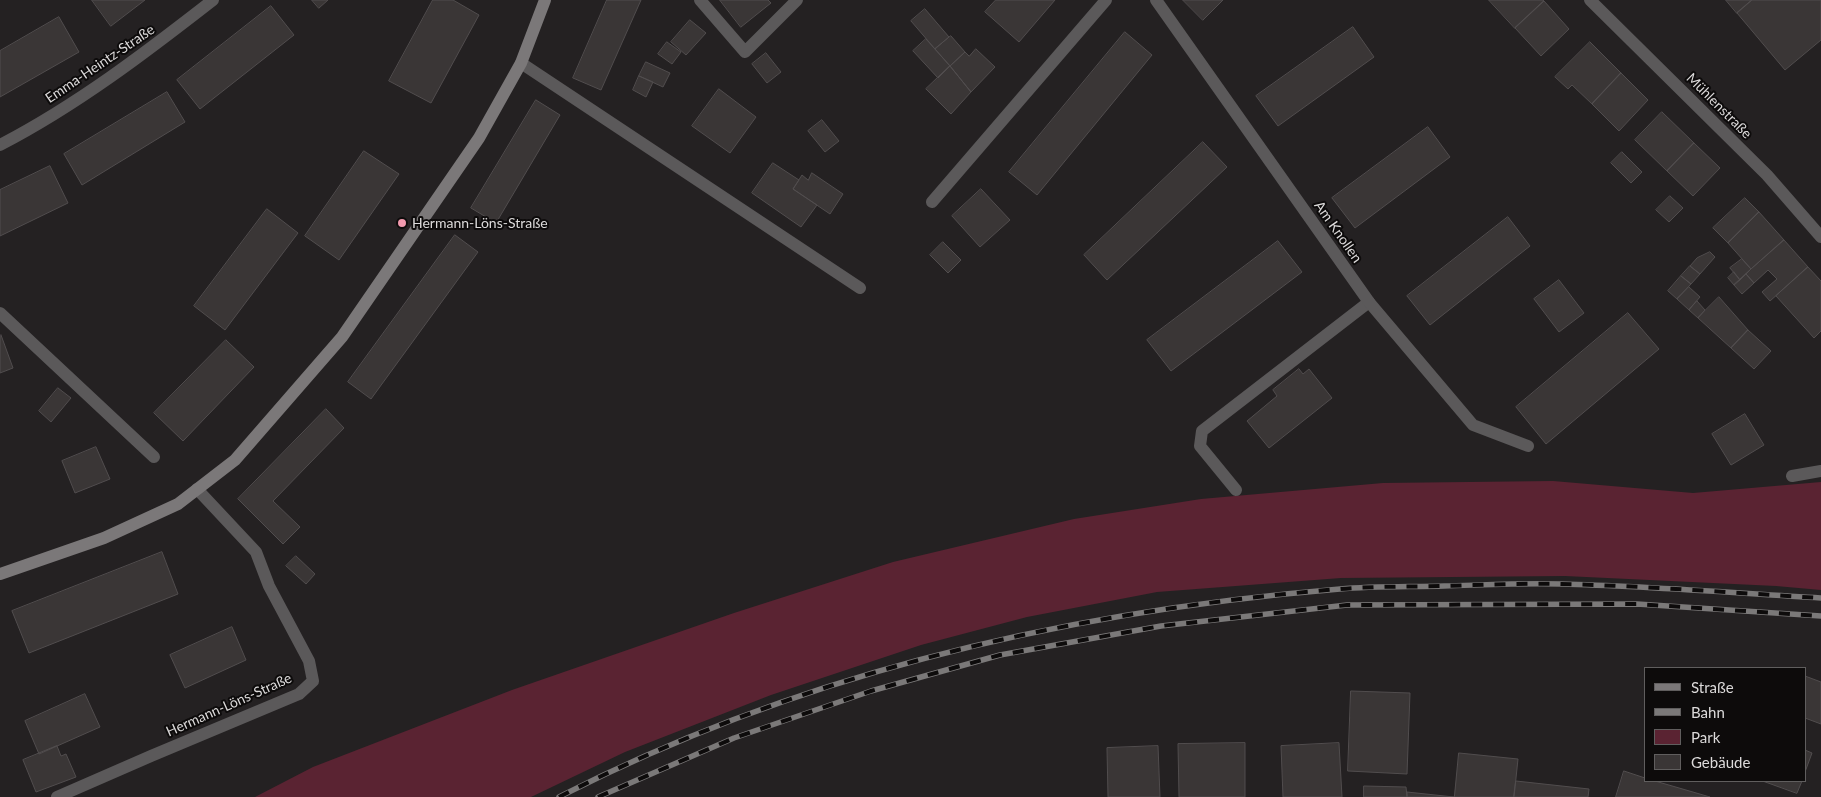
<!DOCTYPE html>
<meta charset="utf-8">
<style>
body{margin:0}
#map{position:relative;width:1821px;height:797px;overflow:hidden;background:#242122;font-family:Lato,sans-serif}
canvas{display:block}
.legend{position:absolute;left:1644px;top:667px;width:162px;height:115px;box-sizing:border-box;background:#0d0b0b;border:1px solid #605e5e;margin:0;padding:6px 9px;list-style:none;font-size:15px;color:#dcdada}
.legend li{display:flex;align-items:center;gap:10px;height:25px}
.legend b{width:25px;border:1px solid #605e5e}
</style>
<div id="map">
<canvas width="1821" height="797"></canvas>
<ul class="legend">
<li><b style="height:6px;background:#7b7879"></b>Straße</li>
<li><b style="height:6px;background:#7b7979"></b>Bahn</li>
<li><b style="height:14px;background:#5a2332"></b>Park</li>
<li><b style="height:14px;background:#3a3636"></b>Gebäude</li>
</ul>
</div>
<script>
const c = document.querySelector('canvas').getContext('2d');
c.lineJoin = 'round';
function fillPath(path, color) {
  c.fillStyle = color;
  c.fill(path, 'evenodd');
}
function trace(path, color, width, dash) {
  c.strokeStyle = color;
  c.lineWidth = width;
  c.lineCap = dash ? 'butt' : 'round';
  c.setLineDash(dash || []);
  c.stroke(path);
}
function drawText(font, color, halo, rows, align = 'center') {
  c.font = font + ' Lato,sans-serif';
  c.lineWidth = 4;
  c.setLineDash([]);
  c.textBaseline = 'middle';
  c.strokeStyle = halo;
  c.fillStyle = color;
  for (const [text, x, y, turn = 0] of rows) {
    c.save();
    c.translate(x, y);
    c.rotate((+turn || 0) * Math.PI / 180);
    c.textAlign = isNaN(turn) ? turn : align;
    if (halo) c.strokeText(text, 0, 0);
    c.fillText(text, 0, 0);
    c.restore();
  }
}
fillPath(new Path2D(`
 M1553,481L1693,493L1821,482V590L1776,586L1565,576L1341,578L1157,592L1027,617L921,645L771,695L625,752L531,797H255L313,767L512,690L734,613L893,562L1074,519L1201,499L1383,483Z`), '#5a2332');
const building = new Path2D(`
 M92,0H145L111,26Z
 M312,0H328L319,8Z
 M433,0H453L479,15L431,103L389,81Z
 M607,0H641L601,90L573,78Z
 M720,0H768L771,3L741,27Z
 M996,0H1055L1019,42L985,12Z
 M1183,0H1223L1203,20Z
 M1489,0H1543L1544,1L1515,28Z
 M1726,0H1752L1737,13Z
 M1752,0H1821V40L1785,70L1737,13Z
 M1544,1L1569,29L1541,56L1515,28Z
 M271,6L294,35L200,109L177,80Z
 M925,9L949,37L935,49L911,21Z
 M59,17L79,52L0,97V51Z
 M690,20L706,33L686,55L671,42Z
 M1353,27L1374,57L1278,126L1256,96Z
 M1125,32L1152,55L1037,195L1009,172Z
 M951,36L965,52L950,66L935,49Z
 M926,39L950,66L938,78L913,51Z
 M667,42L681,52L672,64L658,54Z
 M1590,42L1621,73L1592,104L1572,85L1568,89L1555,77Z
 M976,49L995,67L971,92L950,66L965,52L969,56Z
 M766,53L781,72L767,83L752,64Z
 M646,62L670,73L663,87L639,76Z
 M950,66L971,92L951,114L926,89Z
 M1621,73L1648,100L1619,131L1592,104Z
 M639,76L653,82L646,97L633,90Z
 M719,89L756,117L730,153L692,126Z
 M167,92L185,122L82,185L64,154Z
 M536,100L560,115L496,223L471,208Z
 M1662,112L1694,143L1667,171L1635,140Z
 M822,120L839,141L825,152L808,131Z
 M1428,127L1450,157L1355,228L1332,198Z
 M1203,142L1227,167L1107,280L1084,255Z
 M1694,143L1720,168L1693,196L1667,171Z
 M364,151L399,174L339,260L305,236Z
 M1622,152L1642,172L1631,183L1611,163Z
 M773,163L799,180L793,189L817,205L801,227L752,193Z
 M50,166L68,203L0,236V190Z
 M812,173L843,194L830,214L793,189L802,175L808,180Z
 M981,189L1010,220L980,247L952,216Z
 M1670,196L1683,208L1669,222L1656,210Z
 M1745,198L1759,212L1728,243L1713,228Z
 M267,209L298,233L225,330L194,306Z
 M1759,212L1784,240L1751,269L1728,243Z
 M1508,217L1530,246L1430,325L1407,296Z
 M455,235L478,252L371,399L348,382Z
 M1784,240L1808,267L1770,301L1762,292L1777,279L1768,270L1754,283L1746,274Z
 M1278,241L1302,272L1171,371L1147,340Z
 M943,242L961,260L948,273L930,255Z
 M1710,252L1715,257L1700,274L1690,266L1697,258Z
 M1742,259L1751,269L1740,280L1730,268Z
 M1690,266L1700,274L1691,284L1681,276Z
 M1808,267L1821,281V331L1814,338L1776,296Z
 M1734,272L1740,280L1734,285L1728,278Z
 M1746,274L1754,283L1742,294L1734,285Z
 M1681,276L1691,284L1677,299L1668,291Z
 M1559,280L1584,313L1559,332L1534,299Z
 M1689,287L1700,297L1689,310L1677,299Z
 M1719,297L1748,330L1731,348L1698,318Z
 M1697,301L1705,310L1698,318L1689,310Z
 M1628,313L1659,349L1546,444L1516,407Z
 M1748,330L1771,351L1754,369L1731,348Z
 M1,335L13,368L0,373V336Z
 M226,340L254,367L183,441L154,413Z
 M1299,369L1303,374L1309,369L1332,398L1269,448L1247,421L1277,396L1273,390Z
 M58,388L71,398L51,422L39,411Z
 M326,409L344,428L273,501L300,527L283,544L238,499Z
 M1745,414L1764,445L1731,465L1712,434Z
 M96,447L110,479L75,493L62,461Z
 M162,552L178,594L29,653L12,611Z
 M296,556L315,574L306,584L286,566Z
 M232,627L246,660L185,688L170,655Z
 M1805,676L1821,682V724L1805,718Z
 M1351,691L1410,693L1407,774L1348,771Z
 M85,694L100,727L39,754L25,721Z
 M1245,743V797H1179L1178,744Z
 M1339,743L1342,797H1283L1281,746Z
 M57,746L61,756L66,754L76,777L36,792L23,760Z
 M1158,746L1160,797H1108L1107,748Z
 M1805,750L1812,753L1805,772Z
 M1459,753L1518,759L1514,797H1407V792L1454,797Z
 M1624,771L1645,778V781H1655L1710,797H1616Z
 M1516,781L1589,789L1588,797H1514Z
 M1763,781H1802L1797,793Z
 M1364,786L1406,787L1407,797H1364Z`);
fillPath(building, '#3a3636');
trace(building, '#514d4e', 1);
trace(new Path2D(`
 M1792,476L1821,471
 M1236,490L1200,446L1202,431L1369,302`), '#5b595a', 12);
trace(new Path2D(`
 M700,0L745,52L797,0
 M1156,0L1369,302L1473,425L1528,446
 M1590,0L1767,175L1821,237
 M521,63L860,288
 M0,145C77,105 145,53 213,0
 M932,202L1106,0
 M0,313L154,457
 M57,797L151,756L299,694L313,681L309,661L269,586L256,552L197,489`), '#5b595a', 12);
trace(new Path2D(`
 M0,574L104,538L178,504L235,460L342,337L479,138L521,63L545,0`), '#7b7879', 12);
const rail = new Path2D(`
 M559,797C801,673 1070,611 1340,589C1374,586 1409,587 1444,586C1483,585 1522,583 1561,584C1648,586 1735,593 1821,598
 M598,797L734,738L871,691L1000,655L1161,626L1347,605L1637,604L1821,616`);
trace(rail, '#7b7979', 5.5);
trace(rail, '#0d0b0b', 4, [11]);
for (const [x, y, r, color] of [
 [402,223,5,"#f29aae"]
]) {
  const dot = new Path2D();
  dot.arc(x, y, r, 0, 2 * Math.PI);
  c.fillStyle = color;
  c.fill(dot);
  trace(dot, '#0d0b0b', 2);
}
drawText('14px', '#dcdada', '#0d0b0b', [
 ["Emma-Heintz-Straße",100,64,-34],
 ["Mühlenstraße",1719,106,45],
 ["Am Knollen",1338,232,55],
 ["Hermann-Löns-Straße",229,705,-24]
]);
drawText('14px', '#dcdada', '#0d0b0b', [
 ["Hermann-Löns-Straße",412,223]
], 'left');
</script>
